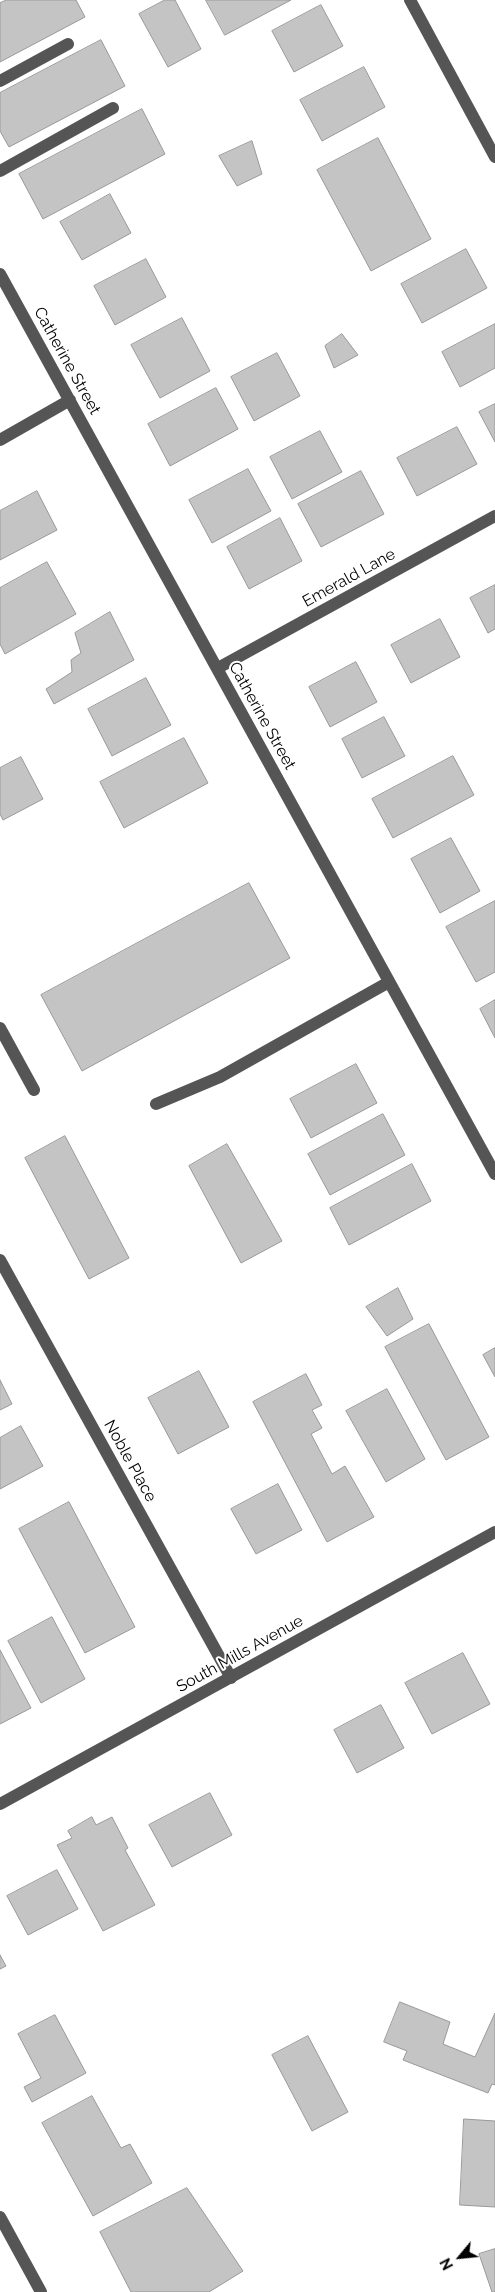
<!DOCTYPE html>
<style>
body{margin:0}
#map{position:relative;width:495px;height:2292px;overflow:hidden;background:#fff;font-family:Raleway,sans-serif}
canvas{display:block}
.north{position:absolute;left:435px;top:2232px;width:50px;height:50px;-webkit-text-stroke:4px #fff;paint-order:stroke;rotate:242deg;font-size:14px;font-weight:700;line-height:20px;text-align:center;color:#000}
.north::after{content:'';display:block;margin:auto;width:18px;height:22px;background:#000;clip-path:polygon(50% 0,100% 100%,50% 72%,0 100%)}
</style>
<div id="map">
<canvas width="495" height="2292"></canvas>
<div class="north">N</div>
</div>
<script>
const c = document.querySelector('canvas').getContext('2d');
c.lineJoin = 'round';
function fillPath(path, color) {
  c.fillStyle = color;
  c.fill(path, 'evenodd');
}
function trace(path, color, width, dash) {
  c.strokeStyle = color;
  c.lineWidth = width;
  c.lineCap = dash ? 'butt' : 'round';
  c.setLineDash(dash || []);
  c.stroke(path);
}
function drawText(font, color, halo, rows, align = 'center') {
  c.font = font + ' Raleway,sans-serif';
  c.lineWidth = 4;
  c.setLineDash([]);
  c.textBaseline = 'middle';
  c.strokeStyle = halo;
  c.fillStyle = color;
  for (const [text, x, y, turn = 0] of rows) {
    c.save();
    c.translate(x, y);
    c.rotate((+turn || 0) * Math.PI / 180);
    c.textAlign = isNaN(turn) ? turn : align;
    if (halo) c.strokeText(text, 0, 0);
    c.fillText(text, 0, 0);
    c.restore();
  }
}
const building = new Path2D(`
 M7,0H76L85,17L0,62V3Z
 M165,0H175L201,49L168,67L139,14Z
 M206,0H291L225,35Z
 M321,5L343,46L294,72L272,31Z
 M101,40L125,86L9,147L0,131V93Z
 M364,67L385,107L322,141L300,100Z
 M142,109L165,154L43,219L19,174Z
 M378,138L431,239L371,271L317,170Z
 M252,141L262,174L237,186L219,156Z
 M110,194L131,233L82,260L60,222Z
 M466,249L487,288L422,323L401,284Z
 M146,259L166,297L115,325L94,286Z
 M182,318L210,371L160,398L131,345Z
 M495,324V368L460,387L442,352Z
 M342,334L358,355L334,368L325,346Z
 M277,353L300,396L254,421L231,377Z
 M216,388L238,429L170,466L148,424Z
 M495,404V442L479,412Z
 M457,427L477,464L417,496L397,458Z
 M320,431L342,472L292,499L270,457Z
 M248,469L271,511L212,543L189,500Z
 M361,471L384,514L321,547L298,504Z
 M37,491L57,530L0,560V511Z
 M280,518L302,561L249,589L227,547Z
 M47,562L76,614L5,654L0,644V588Z
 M495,585V629L488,633L470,598Z
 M110,612L134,660L54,704L46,689L72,672L71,660L81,653L75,633Z
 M440,619L460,657L411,683L391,645Z
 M356,662L377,702L330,727L309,687Z
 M146,678L171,725L112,756L88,709Z
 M384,717L405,756L362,778L342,739Z
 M184,738L208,783L124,828L100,782Z
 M453,756L474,795L393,838L372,799Z
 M21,757L43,799L3,820L0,814V768Z
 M451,838L480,891L440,913L411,859Z
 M249,883L290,958L82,1071L41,995Z
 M495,901V972L476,982L446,927Z
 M495,1000V1038L480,1009Z
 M356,1064L377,1103L311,1138L290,1099Z
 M383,1114L405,1155L330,1195L308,1154Z
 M65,1136L129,1258L89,1279L25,1158Z
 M227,1144L282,1241L241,1263L189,1166Z
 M412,1164L431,1201L349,1245L330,1208Z
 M398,1288L413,1319L387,1336L366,1307Z
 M429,1324L489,1437L446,1460L385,1347Z
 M495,1348V1377L483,1355Z
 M199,1371L229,1427L178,1454L148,1398Z
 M306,1374L322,1405L312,1410L322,1428L311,1434L332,1474L345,1466L374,1517L327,1542L253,1402Z
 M0,1380L12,1404L0,1410Z
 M387,1389L425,1459L386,1482L346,1411Z
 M21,1426L43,1466L0,1489V1438Z
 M278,1484L302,1530L256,1554L231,1509Z
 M69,1502L135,1627L85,1653L19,1529Z
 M52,1617L85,1679L41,1703L8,1641Z
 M0,1650L31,1708L0,1724Z
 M463,1653L490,1704L432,1734L405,1683Z
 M381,1705L404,1748L357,1773L334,1730Z
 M210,1793L232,1835L172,1867L149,1825Z
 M92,1817L96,1825L112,1817L128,1848L125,1850L155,1905L103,1931L57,1845L72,1838L68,1831Z
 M57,1870L78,1909L28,1935L7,1896Z
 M0,1955L6,1966L0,1969Z
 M400,2002L450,2022L443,2044L475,2057L495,2013V2085L492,2084L488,2093L403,2060L407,2051L384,2042Z
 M55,2015L86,2073L32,2102L24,2087L41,2078L18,2034Z
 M308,2036L348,2112L312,2131L272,2055Z
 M92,2096L121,2148L130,2144L152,2183L93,2216L42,2123Z
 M464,2119L495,2121V2207L460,2205Z
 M187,2188L243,2271L209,2292H131L100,2232Z
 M495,2249V2292H492L479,2254Z`);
fillPath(building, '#c4c4c4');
trace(building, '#999', 1);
trace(new Path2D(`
 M410,0L495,157
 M0,81L68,44
 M0,171L113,108
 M0,274L495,1174
 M0,440L70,400
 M218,668L495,516
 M0,1028L34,1090
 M156,1104L220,1077L389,982
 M0,1260L231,1678
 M0,1804L495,1532
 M0,2217L41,2292`), '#555', 12);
drawText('16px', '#000', '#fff', [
 ["Catherine Street",67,361,61],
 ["Emerald Lane",349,578,-29],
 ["Catherine Street",262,716,61],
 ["Noble Place",130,1461,61],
 ["South Mills Avenue",240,1654,-29]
]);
</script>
